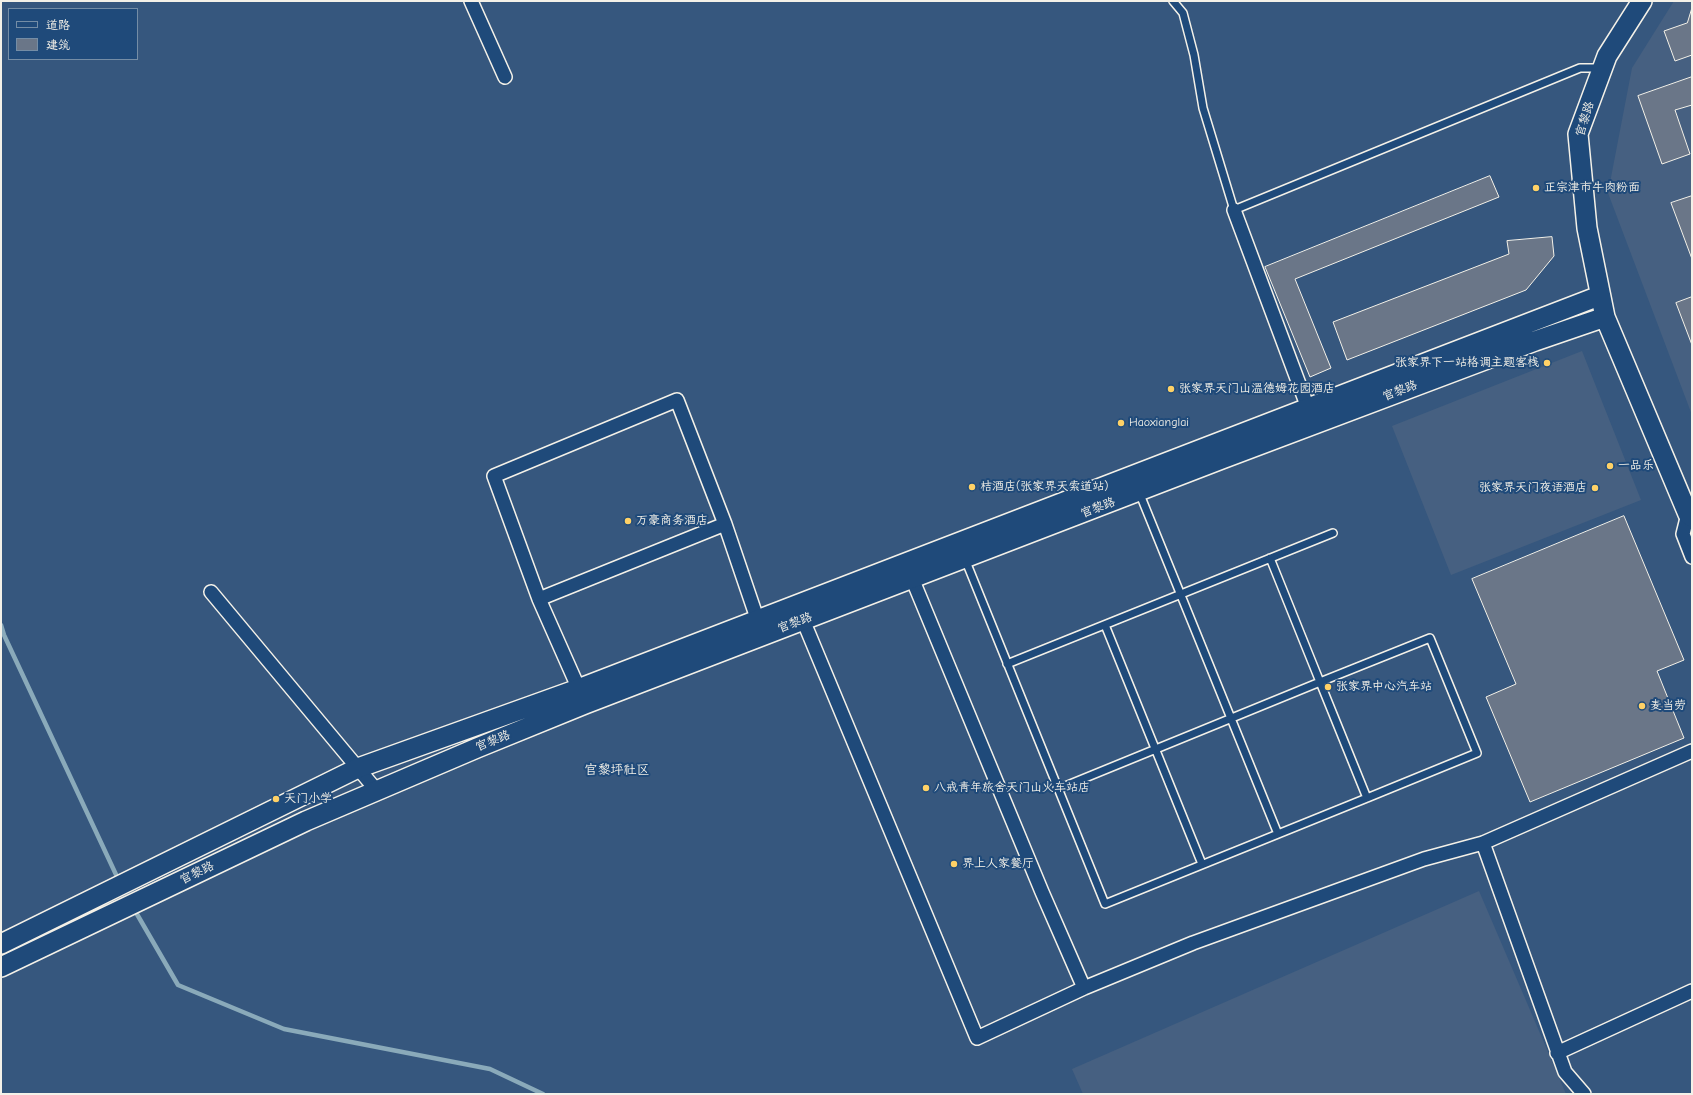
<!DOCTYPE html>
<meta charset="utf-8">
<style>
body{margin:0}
#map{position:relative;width:1693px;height:1095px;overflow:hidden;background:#36577e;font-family:"Comic Neue","LXGW WenKai TC",sans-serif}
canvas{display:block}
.frame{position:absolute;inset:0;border:2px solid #f4f1e8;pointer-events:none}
.legend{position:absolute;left:8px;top:8px;width:130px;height:52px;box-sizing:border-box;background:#1f4a7a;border:1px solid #748da6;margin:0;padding:5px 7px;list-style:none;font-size:12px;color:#f4f1e8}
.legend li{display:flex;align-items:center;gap:8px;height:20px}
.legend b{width:20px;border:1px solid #748da6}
</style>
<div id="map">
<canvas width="1693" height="1095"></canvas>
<div class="frame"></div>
<ul class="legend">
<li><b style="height:5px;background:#1f4a7a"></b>道路</li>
<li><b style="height:11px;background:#6a7688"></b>建筑</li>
</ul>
</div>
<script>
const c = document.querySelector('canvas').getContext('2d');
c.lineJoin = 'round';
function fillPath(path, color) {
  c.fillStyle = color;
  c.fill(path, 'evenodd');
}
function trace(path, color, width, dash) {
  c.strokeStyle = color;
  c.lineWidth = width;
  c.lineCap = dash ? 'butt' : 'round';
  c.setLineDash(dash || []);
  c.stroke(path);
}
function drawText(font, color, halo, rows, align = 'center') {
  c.font = font + ' "Comic Neue","LXGW WenKai TC",sans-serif';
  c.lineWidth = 4;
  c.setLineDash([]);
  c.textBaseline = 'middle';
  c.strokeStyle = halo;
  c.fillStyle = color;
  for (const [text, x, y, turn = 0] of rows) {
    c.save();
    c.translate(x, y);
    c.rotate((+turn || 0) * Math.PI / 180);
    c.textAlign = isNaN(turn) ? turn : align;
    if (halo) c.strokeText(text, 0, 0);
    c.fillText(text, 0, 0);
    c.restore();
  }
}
fillPath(new Path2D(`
 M1674,1H1692V415L1608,193L1632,68Z
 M1582,351L1641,500L1451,575L1392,426Z
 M1479,891L1566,1094H1083L1072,1069Z`), '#466081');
trace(new Path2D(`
 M1,625L4,635L119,881
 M134,909L178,985L284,1029L490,1069L543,1094`), '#8aaaba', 4.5);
const building = new Path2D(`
 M1692,8V55L1675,61L1664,31L1687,23Z
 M1692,77V105L1675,110L1690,154L1662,164L1638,96Z
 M1490,176L1499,197L1295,279L1331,368L1310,377L1265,267Z
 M1692,196V259L1671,203Z
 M1552,237L1554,256L1526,290L1347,360L1333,322L1509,254L1507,241Z
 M1692,297V345L1676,303Z
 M1624,516L1684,660L1657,671L1684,738L1530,802L1486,697L1516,684L1472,579Z`);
fillPath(building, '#6a7688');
trace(building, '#f4f1e8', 1);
const service = new Path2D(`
 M1173,1L1183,13L1194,55L1203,108L1234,210L1580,68H1602
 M965,559L1105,904L1278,834L1139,492
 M1105,625L1202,864
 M1007,664L1333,533
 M1058,789L1320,682L1270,558
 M1278,834L1367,798L1320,682L1430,638L1477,753L1367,798`);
const minor = new Path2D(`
 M471,1L505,77
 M1234,210L1311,416
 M1688,514L1683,534L1692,557
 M909,571L1042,892L1084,988
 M211,592L377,791
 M539,599L725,524
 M803,620L977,1038L1084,988L1193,943L1424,859L1483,843L1692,751
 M582,696L539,599L494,476L677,400L725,524L760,627
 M1483,843L1565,1072L1584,1094
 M1557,1053L1692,991`);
const secondary = new Path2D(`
 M1642,1L1607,56L1578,134L1587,228L1605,317L1688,514L1692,517
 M1,944L358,768L578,689L1599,296
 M1,967L306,821L477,748L585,704L1222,459L1535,341L1605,317`);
trace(service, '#f4f1e8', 10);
trace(minor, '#f4f1e8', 16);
trace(secondary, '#f4f1e8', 22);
trace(service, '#1f4a7a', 7);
trace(minor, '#1f4a7a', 13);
trace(secondary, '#1f4a7a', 19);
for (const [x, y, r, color] of [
 [1536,188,4,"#ffd166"],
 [1547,363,4,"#ffd166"],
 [1171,389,4,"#ffd166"],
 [1121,423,4,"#ffd166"],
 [1610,466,4,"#ffd166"],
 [972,487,4,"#ffd166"],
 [1595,488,4,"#ffd166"],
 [628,521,4,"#ffd166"],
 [1328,687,4,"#ffd166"],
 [1642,706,4,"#ffd166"],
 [926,788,4,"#ffd166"],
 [276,799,4,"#ffd166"],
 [954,864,4,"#ffd166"]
]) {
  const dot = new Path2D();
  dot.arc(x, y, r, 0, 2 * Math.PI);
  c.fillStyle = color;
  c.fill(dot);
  trace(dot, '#1f4a7a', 1.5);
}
drawText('12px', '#f4f1e8', '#1f4a7a', [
 ["官黎路",1585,119,-73],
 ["官黎路",1400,391,-21],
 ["官黎路",1098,508,-21],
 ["官黎路",795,623,-21],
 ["官黎路",493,741,-22],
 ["官黎路",197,873,-26]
]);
drawText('12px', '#f4f1e8', '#1f4a7a', [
 ["正宗津市牛肉粉面",1544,188],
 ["张家界下一站格调主题客栈",1539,363,"right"],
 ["张家界天门山温德姆花园酒店",1179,389],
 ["Haoxianglai",1129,423],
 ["一品乐",1618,466],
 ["桔酒店(张家界天索道站)",980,487],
 ["张家界天门夜语酒店",1587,488,"right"],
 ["万豪商务酒店",636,521],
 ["张家界中心汽车站",1336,687],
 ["麦当劳",1650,706],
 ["八戒青年旅舍天门山火车站店",934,788],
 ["天门小学",284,799],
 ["界上人家餐厅",962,864]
], 'left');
drawText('13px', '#f4f1e8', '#1f4a7a', [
 ["官黎坪社区",617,770]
]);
</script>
